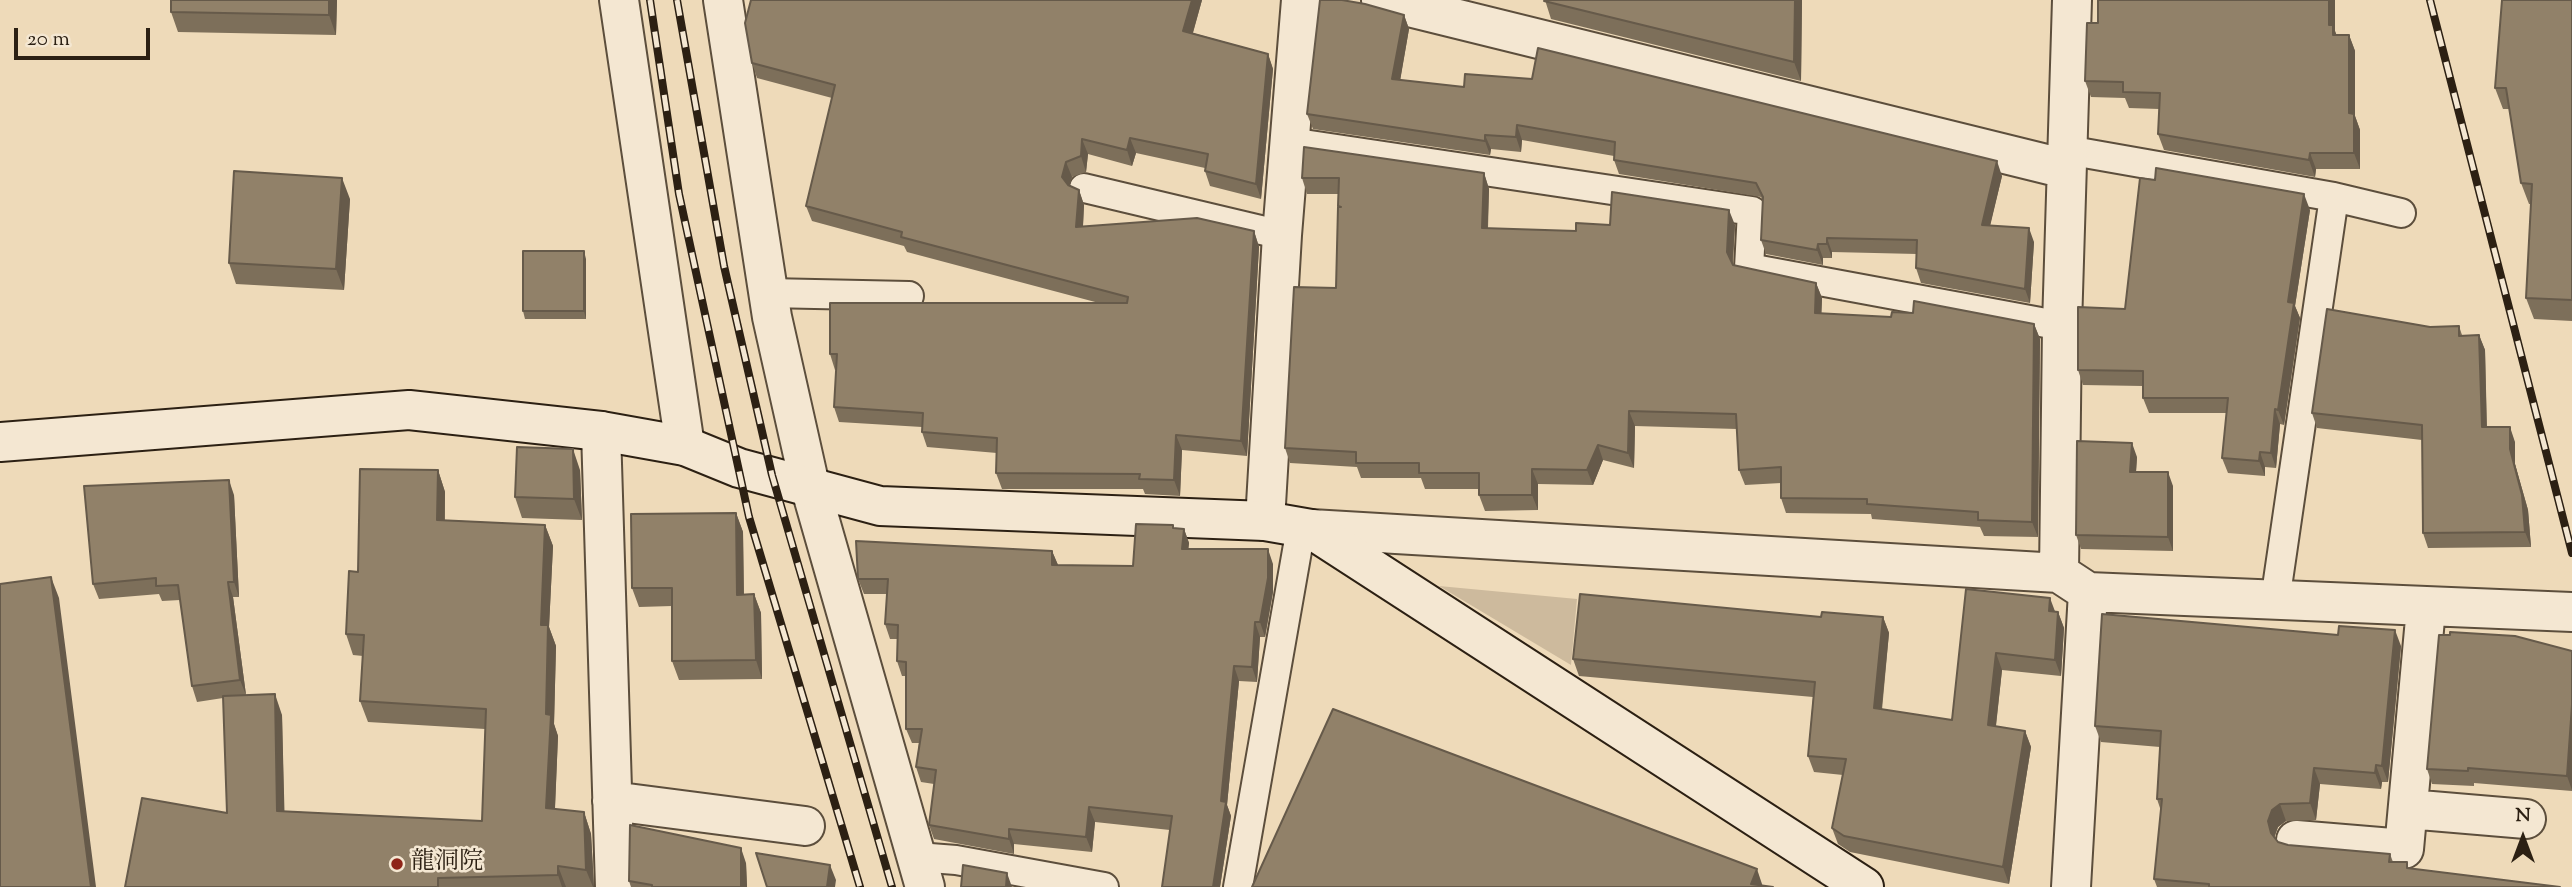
<!DOCTYPE html>
<meta charset="utf-8">
<style>
body{margin:0}
#map{position:relative;width:2572px;height:887px;overflow:hidden;background:#eedab9;font-family:"Sorts Mill Goudy",serif}
canvas{display:block}
.north{position:absolute;left:2488px;top:803px;width:70px;height:70px;-webkit-text-stroke:5px #f4e7d2;paint-order:stroke;rotate:0deg;font-size:19px;font-weight:700;line-height:28px;text-align:center;color:#2c2013}
.north::after{content:'';display:block;margin:auto;width:24px;height:32px;background:#2c2013;clip-path:polygon(50% 0,100% 100%,50% 72%,0 100%)}
.scale{position:absolute;left:14px;top:28px;width:136px;height:32px;box-sizing:border-box;border:4px solid #2c2013;border-top:0;padding-left:9px;font-size:21px;line-height:24px;white-space:nowrap;color:#2c2013;-webkit-text-stroke:5px #f4e7d2;paint-order:stroke}
</style>
<div id="map">
<canvas width="2572" height="887"></canvas>
<div class="north">N</div>
<div class="scale">20 m</div>
</div>
<script>
const c = document.querySelector('canvas').getContext('2d');
c.lineJoin = 'round';
function fillPath(path, color) {
  c.fillStyle = color;
  c.fill(path, 'evenodd');
}
function trace(path, color, width, dash) {
  c.strokeStyle = color;
  c.lineWidth = width;
  c.lineCap = dash ? 'butt' : 'round';
  c.setLineDash(dash || []);
  c.stroke(path);
}
function drawText(font, color, halo, rows, align = 'center') {
  c.font = font + ' "Sorts Mill Goudy","Noto Serif JP",serif';
  c.lineWidth = 5;
  c.setLineDash([]);
  c.textBaseline = 'middle';
  c.strokeStyle = halo;
  c.fillStyle = color;
  for (const [text, x, y, turn = 0] of rows) {
    c.save();
    c.translate(x, y);
    c.rotate((+turn || 0) * Math.PI / 180);
    c.textAlign = isNaN(turn) ? turn : align;
    if (halo) c.strokeText(text, 0, 0);
    c.fillText(text, 0, 0);
    c.restore();
  }
}
fillPath(new Path2D(`
 M1439,586L1577,599L1571,665Z`), '#cdba9d');
const lane = new Path2D(`
 M1290,142L1752,211L1749,268L2062,326
 M2067,150L2334,197L2401,213
 M1084,188L1282,235
 M768,293L909,296
 M2275,601L2334,197
 M917,857L956,860L1104,887
 M1238,887L1301,528`);
const street = new Path2D(`
 M619,0L685,446
 M723,0L772,317L810,486L925,887
 M1381,0L2066,169
 M601,431L615,887
 M1265,521L1282,235L1301,0
 M1311,529L2059,573L2088,592L2572,612
 M2059,573L2062,326L2072,0
 M612,801L805,826
 M2408,809L2526,819
 M2296,840L2404,849L2426,608
 M2071,887L2088,592`);
const secondary = new Path2D(`
 M0,442L409,410L601,431L685,446L739,468L880,506L1265,521L1311,529L1864,887`);
trace(lane, '#5c4e3c', 32);
trace(street, '#5c4e3c', 42);
trace(secondary, '#2c2013', 42);
trace(lane, '#f4e7d2', 28);
trace(street, '#f4e7d2', 38);
trace(secondary, '#f4e7d2', 38);
const rail = new Path2D(`
 M650,0L679,194L749,517L860,887
 M677,0L724,266L772,475L892,887
 M2430,0L2572,553`);
trace(rail, '#2c2013', 8);
trace(rail, '#f4e7d2', 5, [16]);
fillPath(new Path2D(`
 M337,0L336,35L178,32L171,12Z
 M1202,0L1193,33L1268,54L1273,69L1261,199L1210,186L1205,171V168L1136,153L1132,166L1088,154L1086,172L1072,177L1069,186L1079,190L1084,205L1083,227L1254,231L1259,247L1247,456L1182,450L1180,496L1145,494L1143,489H1002L996,473L997,453L927,447L922,432V427L839,422L834,407L836,370H835L830,354L1099,303L907,252L904,246L812,221L806,206L832,98L757,78L752,63Z
 M1545,0H1802L1801,81L1551,19Z
 M2098,0H2335V31L2336,35H2349L2355,51V116L2360,130V169H2316L2315,177L2164,150L2158,134L2159,109L2129,108L2125,98L2091,97L2085,81L2098,23Z
 M2572,0V321L2534,319L2526,298L2531,204H2529L2521,183L2509,109H2503L2495,88Z
 M1404,15L1409,29L1400,80L2002,176L1990,225L2034,242L2030,303L1921,283L1916,268L1917,254L1832,252V258H1823V265L1766,254L1761,240L1763,201L1761,197L1619,174L1614,160V156L1522,140L1521,152L1491,149L1490,155L1313,129L1307,114Z
 M1484,173L1489,189L1488,229L1576,231L1610,225H1735L1733,265L1816,283L1822,298L1821,314L2034,324L2040,339L2038,537L1984,536L1980,527L1872,519L1871,514L1786,513L1781,498V483L1745,485L1739,470L1737,429L1635,426L1634,468L1603,460L1593,485L1538,484V510L1485,511L1479,495V489H1425L1421,478H1361L1357,467L1290,463L1285,448L1336,288L1338,194H1307L1302,178Z
 M350,199L344,290L236,284L229,263Z
 M2310,210L2295,306L2300,318L2284,425L2280,424L2276,468L2265,467V476L2228,473L2222,458L2227,413H2149L2143,398V386L2083,385L2078,370Z
 M586,259V319H525L523,311Z
 M2459,326L2462,335H2479L2485,350L2487,427L2515,442V464L2528,510L2531,547L2428,548L2423,533L2422,440L2317,428L2312,413L2430,327Z
 M2137,457L2136,472L2173,486V551L2081,549L2076,535Z
 M438,470L445,492V520L545,525L553,546L549,627L556,646L554,724L558,736L555,809L584,812L591,834L594,887H125L227,813L223,698L197,702L192,686L180,600L162,601L159,594L99,599L93,584L234,495L239,597H233L246,695L282,715L284,811L482,821L485,729L368,722L360,701L363,656L353,655L346,634L358,572Z
 M580,470L582,520L522,518L515,497Z
 M736,513L743,532L744,594H754L761,613L762,679L679,680L672,661V606L639,607L632,588Z
 M1173,525L1174,528L1184,529L1189,543L1188,549L1273,564V592L1265,637H1260L1257,682L1239,681L1227,805L1231,816L1220,887H1162L1170,830L1095,822L1092,852L1014,844V854L934,839L929,825L934,784L921,782L916,767L919,743H912L906,729V676H902L897,661L898,639H890L885,624L887,594H864L858,579L1052,551L1058,565L1133,566Z
 M1966,589L2058,612L2064,628L2061,676L2002,670L1996,726L2025,731L2031,747L2009,884L1850,852L1838,844L1832,828L1843,775L1814,772L1808,756L1813,697L1579,676L1573,659L1821,617H1883L1889,633L1882,710L1952,720Z
 M2401,646L2388,782H2382L2381,789L2320,784L2316,820L2286,821L2278,827L2274,838L2278,842L2288,845L2390,854L2393,862L2409,869L2560,887H2157L2154,879L2161,811L2157,799L2160,747L2101,742L2095,726Z
 M2572,651V791L2474,783V786L2432,784L2427,769Z
 M746,863L747,887H631L629,881Z`), '#7d6f5a');
fillPath(new Path2D(`
 M329,0H337L336,35L329,15Z
 M1192,0H1202L1189,46L1183,31Z
 M1795,0H1802L1801,81L1794,62Z
 M2329,0H2335V31L2339,41V51L2329,25Z
 M1404,15L1409,29L1398,93L1392,79Z
 M2349,35L2355,51V116L2360,130V169L2354,153L2349,113Z
 M1268,54L1273,69L1261,199L1256,184Z
 M1517,125L1522,140L1521,152L1516,137Z
 M1485,135L1491,149L1490,155L1485,141Z
 M1130,138L1136,153L1132,166L1127,150Z
 M1082,139L1088,154L1086,172L1081,156Z
 M2310,153L2316,169L2315,177L2309,160Z
 M1997,161L2002,176L1987,239L1982,225Z
 M1066,162L1072,177L1068,192L1062,177Z
 M1484,173L1489,189L1487,244L1482,228Z
 M342,178L350,199L344,290L336,269Z
 M1079,190L1084,205L1082,243L1076,227Z
 M2304,194L2310,210L2295,306L2300,318L2284,425L2278,410L2288,302Z
 M1729,210L1735,225L1732,267L1727,252Z
 M2029,228L2034,242L2030,303L2025,289Z
 M1254,231L1259,247L1247,456L1241,441Z
 M1827,238L1832,252V258L1827,244Z
 M1818,244L1823,258V265L1817,250Z
 M584,251L586,259V319L584,311Z
 M1816,283L1822,298L1821,329L1815,313Z
 M2034,324L2040,339L2038,537L2032,522Z
 M2479,335L2485,350L2487,442L2482,427Z
 M2275,409L2280,424L2276,468L2271,453Z
 M1629,411L1635,426L1634,468L1628,453Z
 M2510,427L2515,442V464L2528,510L2531,547L2525,532L2510,449Z
 M1176,435L1182,450L1180,496L1174,480Z
 M2132,443L2137,457L2135,486L2130,472Z
 M1598,445L1603,460L1593,485L1587,470Z
 M573,449L580,470L582,520L574,499Z
 M2260,452L2265,467V476L2259,461Z
 M1532,469L1538,484V510L1532,495Z
 M438,470L445,492L444,541L437,520Z
 M2168,472L2173,486V551L2168,537Z
 M229,480L234,495L239,597L234,582Z
 M736,513L743,532L744,613L737,595Z
 M545,525L553,546L549,627L556,646L554,724L558,736L554,829L546,808L541,625Z
 M1184,529L1189,543L1187,564L1182,549Z
 M1268,549L1273,564V592L1265,637L1260,622Z
 M1052,551L1058,565H1052Z
 M51,577L59,598L96,887H91Z
 M228,582L233,597L246,695L240,680Z
 M754,594L761,613L762,679L756,660Z
 M2050,598L2056,614L2049,611Z
 M2058,612L2064,628L2061,676L2055,660Z
 M1883,617L1889,633L1880,725L1874,708Z
 M1255,622L1260,637L1257,682L1252,667Z
 M2395,630L2401,646L2388,782L2382,766Z
 M1996,653L2002,670L1994,742L1988,725Z
 M1234,666L1239,681L1227,805L1231,816L1220,887H1213Z
 M275,694L282,715L285,832L277,811Z
 M2572,705V790L2567,776Z
 M2025,731L2031,747L2009,884L2003,867Z
 M2376,765L2382,782L2381,789L2375,773Z
 M2314,768L2320,784L2316,820L2310,803Z
 M2280,804L2286,821L2278,827L2274,838L2271,833L2268,821L2272,810Z
 M1089,807L1095,822L1092,852L1086,837Z
 M584,812L591,834L594,887H593L586,870Z
 M1009,829L1014,844V854L1009,839Z
 M741,848L746,863L747,887H741Z
 M830,865L836,880L835,887H827Z
 M558,866L566,887H562L558,875Z
 M1757,869L1763,887L1751,884Z
 M1007,873L1012,887H1006Z`), '#665a4a');
const building = new Path2D(`
 M171,0H329V15L171,12Z
 M751,0H1192L1183,31L1268,54L1256,184L1205,171L1208,154L1130,138L1127,150L1082,139L1081,156L1066,162L1062,177L1068,185L1079,190L1076,227L1197,218L1254,231L1241,441L1176,435L1174,480L1139,479L1140,474L996,473L997,438L922,432L923,413L834,407L837,354H830V303H1127L1128,297L901,237L902,232L806,206L835,85L752,63L745,23Z
 M1320,0H1342L1365,4L1404,15L1392,79L1464,87L1465,74L1532,79L1538,48L1997,161L1982,225L2029,228L2025,289L1916,268L1917,240L1827,238V244H1818L1817,250L1761,240L1763,197L1756,183L1614,160L1615,142L1517,125L1516,137L1485,135V141L1307,114Z
 M1545,0H1795L1794,62L1544,1Z
 M2098,0H2329V25H2333V35H2349V113L2354,114V153H2310L2309,160L2158,134L2160,93L2123,92V82L2085,81L2087,23H2098Z
 M2502,0H2572V300L2526,298L2532,184L2521,183L2506,88H2495Z
 M1304,147L1484,173L1482,228L1576,231V223L1610,225L1612,192L1729,210L1727,252L1733,265L1816,283L1815,313L1891,317L1892,312L1913,313L1914,301L2034,324L2032,522L1978,520V512L1867,504V499L1781,498V467L1739,470L1736,414L1629,411L1628,453L1598,445L1587,470L1532,469V495H1479V473H1419V463H1356V452L1285,448L1294,287L1336,288L1338,207H1341L1338,206L1339,178H1302Z
 M2156,168L2304,194L2288,302L2294,303L2278,410L2275,409L2271,453L2260,452L2259,461L2222,458L2228,398H2143V371L2078,370V307L2125,309L2140,178L2155,180Z
 M234,171L342,178L336,269L229,263Z
 M523,251H584V311H523Z
 M2327,309L2430,327L2459,326V336L2479,335L2482,427H2510V449L2522,495L2525,532L2423,533L2422,425L2312,413Z
 M2077,441L2132,443L2130,472H2168V537L2076,535Z
 M517,447L573,449L574,499L515,497Z
 M360,469L438,470L437,520L545,525L541,625H548L546,714L551,715L546,808L584,812L586,870L558,866V875L438,878V887H125L142,798L227,813L223,696L275,694L277,811L482,821L486,709L360,701L364,635L346,634L349,571L358,572Z
 M229,480L234,582H228L240,680L192,686L178,585L156,586V578L93,584L84,486Z
 M736,513L737,595L754,594L756,660L672,661V588H632L631,514Z
 M1136,524L1173,525V528L1184,529L1182,549H1268V578L1260,622H1255L1252,667L1234,666L1221,801L1226,802L1213,887H1162L1172,816L1089,807L1086,837L1009,829V839L929,825L936,770L916,767L922,729H906V662L897,661L898,625L885,624L888,579H858L856,541L1052,551V565L1133,566Z
 M51,577L91,887H0V584Z
 M1966,589L2050,598L2049,611L2058,612L2055,660L1996,653L1988,725L2025,731L2003,867L1844,836L1832,828L1846,759L1808,756L1815,682L1573,659L1580,594L1821,617L1822,612L1883,617L1874,708L1952,720Z
 M2102,614L2338,635L2339,626L2395,630L2382,766L2376,765L2375,773L2314,768L2310,803L2280,804L2272,810L2268,821L2271,833L2278,842L2288,845L2390,854L2389,862H2407V868L2560,887H2209V884L2154,879L2162,799H2157L2161,731L2095,726Z
 M2450,632L2515,636L2572,651V705L2567,776L2468,768V771L2427,769L2439,635H2450Z
 M1333,709L1757,869L1751,884L1773,887H1252Z
 M630,825L741,848V887H652V885L629,881Z
 M756,853L830,865L827,887H767Z
 M963,865L1007,873L1006,887H961Z`);
fillPath(building, '#918169');
trace(building, '#665a4a', 2);
for (const [x, y, r, color] of [
 [397,864,7,"#8f2418"]
]) {
  const dot = new Path2D();
  dot.arc(x, y, r, 0, 2 * Math.PI);
  c.fillStyle = color;
  c.fill(dot);
  trace(dot, '#f4e7d2', 2.5);
}
drawText('24px', '#2c2013', '#f4e7d2', [
 ["龍洞院",411,864]
], 'left');
</script>
